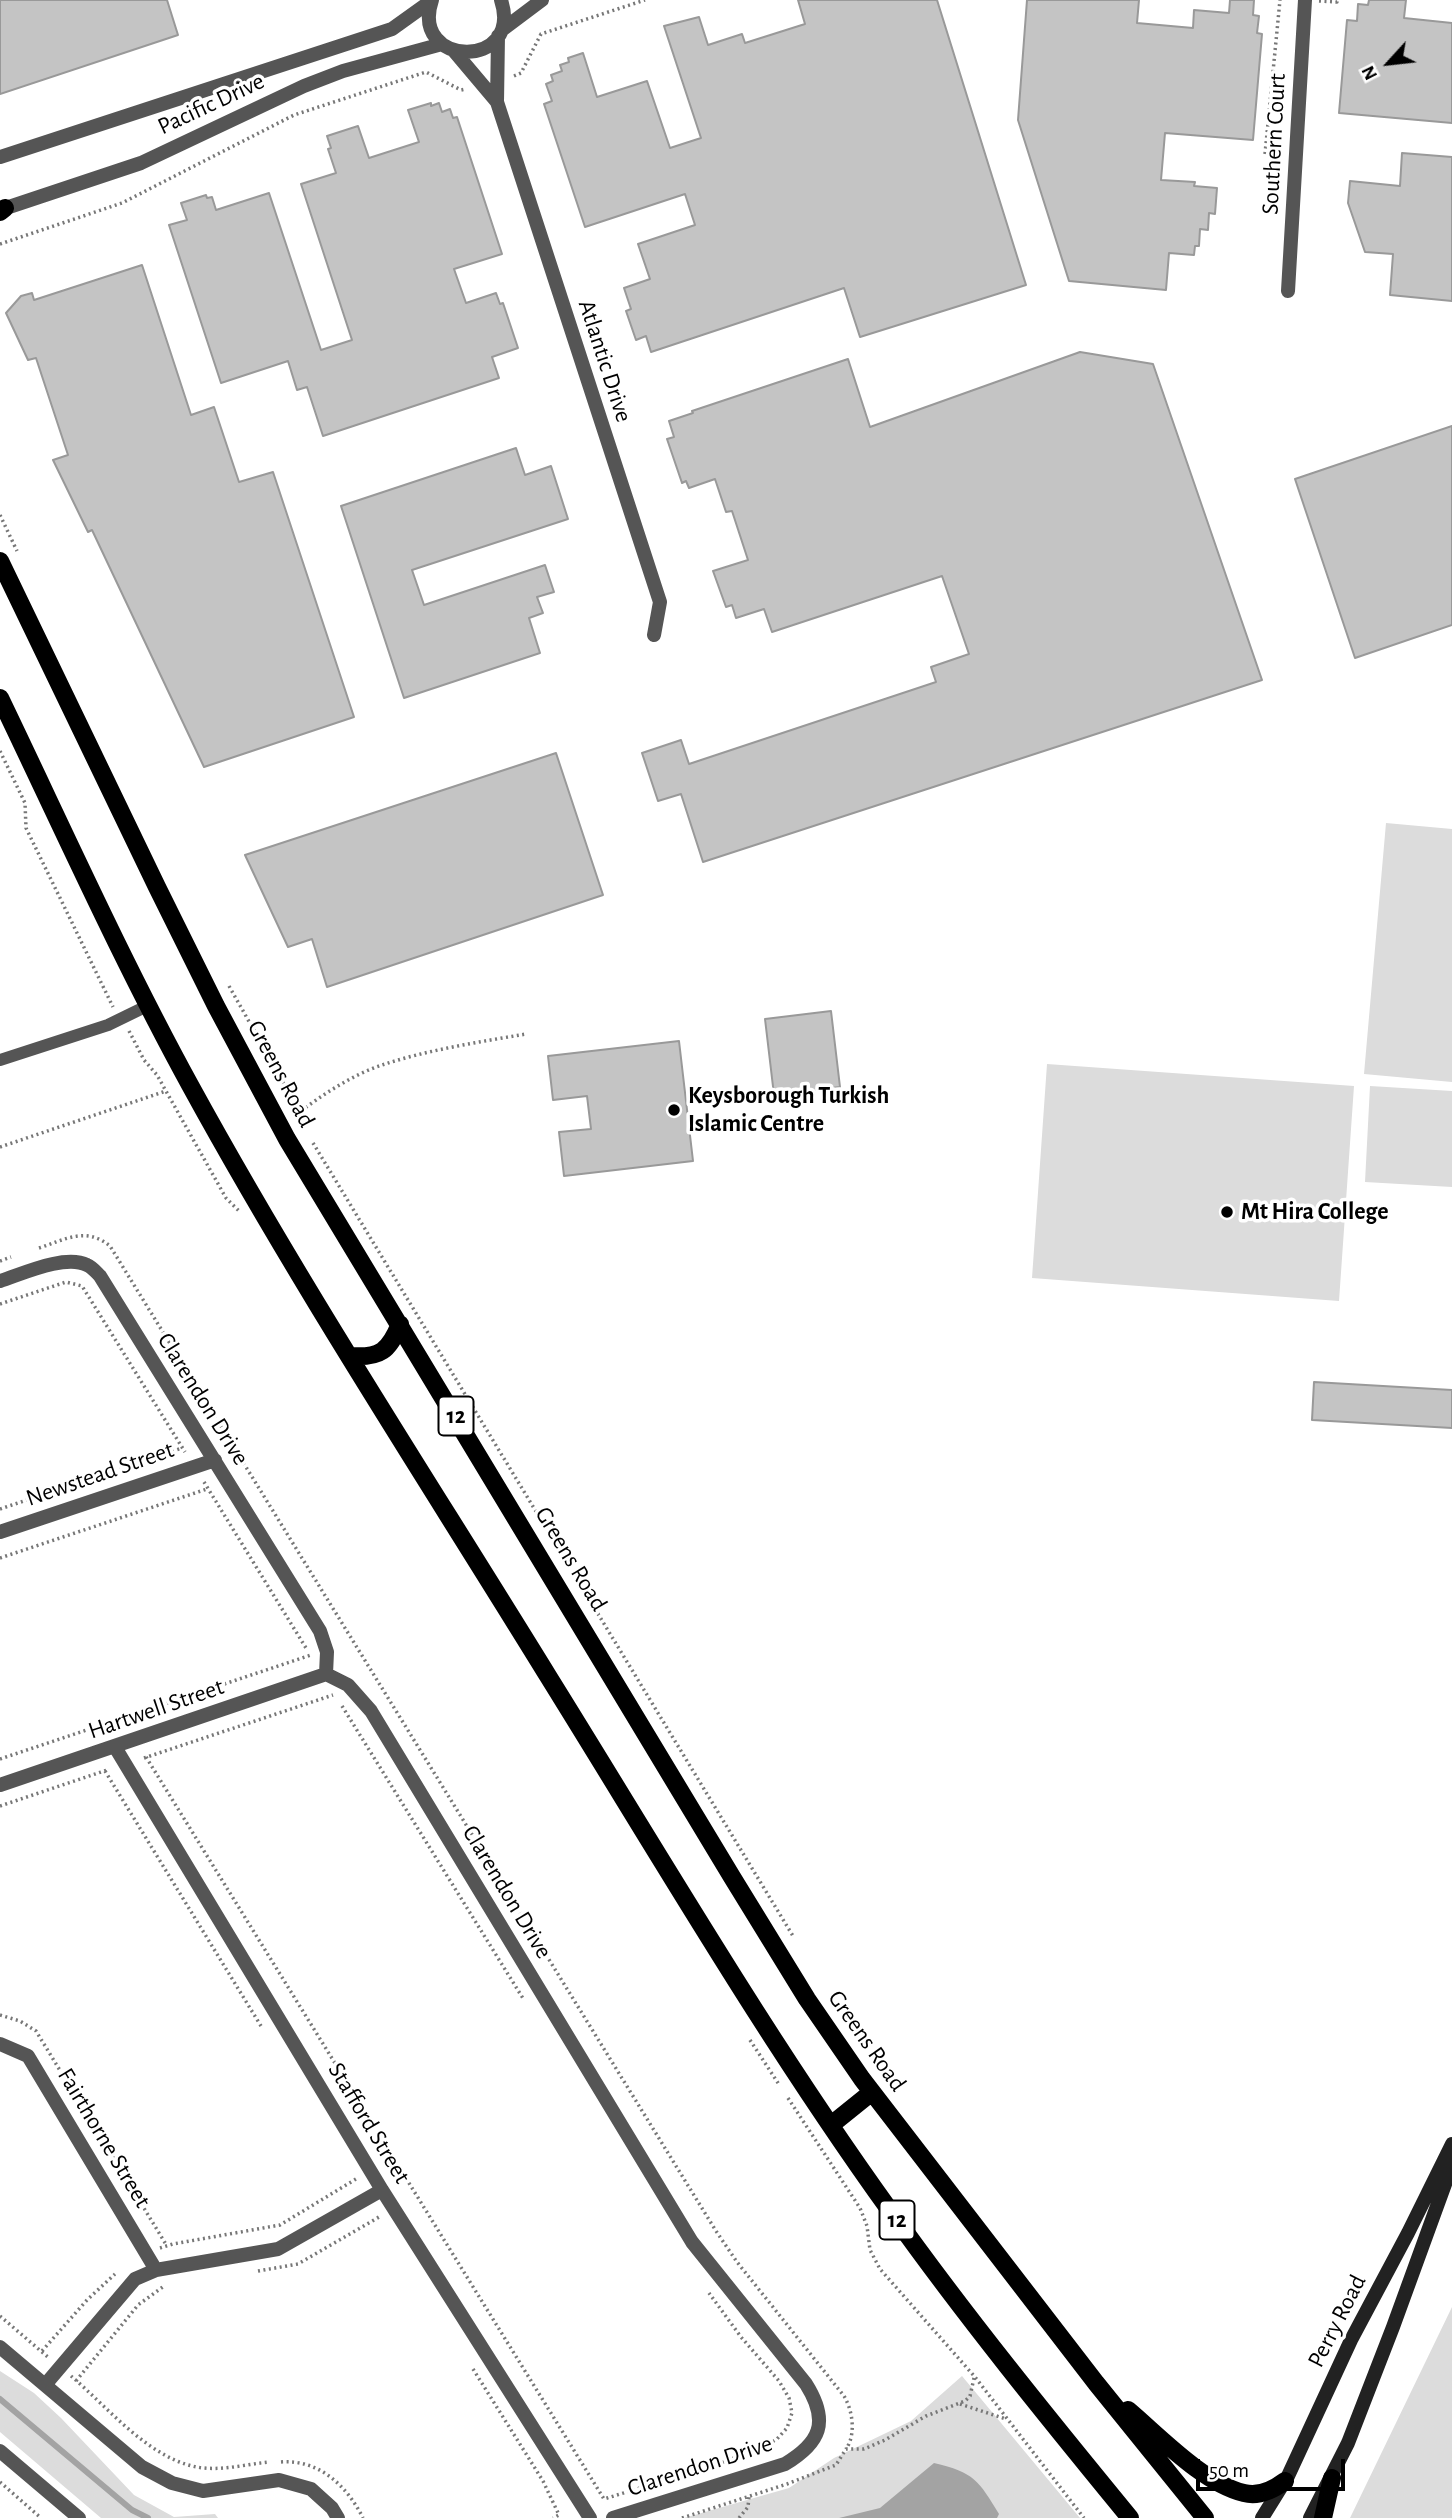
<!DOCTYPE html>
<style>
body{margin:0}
#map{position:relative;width:1452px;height:2518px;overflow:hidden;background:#fff;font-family:"Alegreya Sans",sans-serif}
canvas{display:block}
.north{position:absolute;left:1354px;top:28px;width:70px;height:70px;-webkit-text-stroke:5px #fff;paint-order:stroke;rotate:243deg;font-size:19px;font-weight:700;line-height:28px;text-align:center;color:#000}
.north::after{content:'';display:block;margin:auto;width:24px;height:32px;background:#000;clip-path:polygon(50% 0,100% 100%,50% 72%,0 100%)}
.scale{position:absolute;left:1196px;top:2459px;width:149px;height:32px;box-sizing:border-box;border:4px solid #000;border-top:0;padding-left:9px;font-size:21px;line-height:24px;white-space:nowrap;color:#000;-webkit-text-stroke:5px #fff;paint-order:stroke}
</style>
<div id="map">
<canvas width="1452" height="2518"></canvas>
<div class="north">N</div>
<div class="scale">50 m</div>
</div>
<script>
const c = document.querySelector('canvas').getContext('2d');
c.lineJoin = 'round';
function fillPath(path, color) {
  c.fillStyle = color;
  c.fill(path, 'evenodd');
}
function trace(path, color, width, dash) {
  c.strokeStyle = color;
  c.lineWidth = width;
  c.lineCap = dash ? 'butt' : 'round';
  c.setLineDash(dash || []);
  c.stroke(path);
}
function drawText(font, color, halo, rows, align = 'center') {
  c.font = font + ' "Alegreya Sans",sans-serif';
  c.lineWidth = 7;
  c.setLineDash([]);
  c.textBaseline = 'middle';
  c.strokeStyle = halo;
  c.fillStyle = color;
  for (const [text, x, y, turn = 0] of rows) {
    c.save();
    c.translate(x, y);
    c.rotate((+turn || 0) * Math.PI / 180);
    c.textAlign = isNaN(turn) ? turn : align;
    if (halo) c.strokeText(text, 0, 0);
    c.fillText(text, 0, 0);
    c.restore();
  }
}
fillPath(new Path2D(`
 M1386,823L1452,829V1082L1364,1074Z
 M1047,1064L1354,1086L1339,1301L1032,1278Z
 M1370,1086L1452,1091V1187L1365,1182Z
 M1452,2307V2518H1350Z
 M0,2371L34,2393L61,2418L134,2495L174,2517L215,2514L218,2518H101L0,2432Z
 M962,2376L1080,2518H684L789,2488L834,2458L911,2421Z`), '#dcdcdc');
fillPath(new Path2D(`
 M934,2463C974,2472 979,2481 999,2514L997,2518H839L880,2508Z`), '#a3a3a3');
trace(new Path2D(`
 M0,2399L132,2510L148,2518`), '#a3a3a3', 6);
const building = new Path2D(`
 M0,0H167L178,35L0,94Z
 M798,0H937L1026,285L860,337L844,288L651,352L646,336L636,340L626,311L631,309L624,288L650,279L638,244L695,225L685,194L585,227L544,104L552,101L546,84L553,81L551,75L562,71L560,65L569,62L568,58L583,53L597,97L647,81L670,148L701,138L664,26L699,17L708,45L742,34L745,43L805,24Z
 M1027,0H1139L1137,23L1193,28L1194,10L1229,13L1230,0H1254L1253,15L1259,16L1257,33L1262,34L1253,140L1165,133L1161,180L1195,182L1194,186L1217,188L1215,214L1209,213L1208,230L1200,229L1199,246H1195L1194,255L1169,253L1166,290L1069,281L1018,120Z
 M1369,0H1406L1404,18L1452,23V123L1339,113L1347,20L1357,21L1358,4L1368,5Z
 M431,103V106L439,103L442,112L450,109L453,118L457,117L502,254L454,269L466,303L496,293L500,304L503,303L518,348L492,357L499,378L323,436L307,387L297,390L288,361L221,383L169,225L187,220L181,203L206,195L207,198L212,197L216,210L269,193L321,350L352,340L301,184L336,173L328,149L331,148L327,136L358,126L369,158L419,142L408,110Z
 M1402,153L1452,157V301L1390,295L1393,254L1365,252L1348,203L1350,181L1400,186Z
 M142,265L191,415L214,407L239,482L273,472L354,717L204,767L92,530L88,532L53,460L68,455L36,358L28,360L6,313L21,296L32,293L34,300Z
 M1080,352L1153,364L1262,680L703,862L681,794L658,801L642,753L681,740L689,764L936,682L931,667L969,654L942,576L772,632L764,609L736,618L732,605L726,607L713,571L748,560L732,511L726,512L715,479L689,488L686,481L682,483L667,439L674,437L669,421L693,413L692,411L848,359L870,427Z
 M1452,426V625L1355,658L1295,479Z
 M516,448L525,475L551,466L568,519L412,570L424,605L545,565L554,592L537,597L543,613L529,618L540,653L404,698L341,506Z
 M556,753L603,895L327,987L312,939L288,947L245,855Z
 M831,1011L840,1087L774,1095L765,1019Z
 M679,1041L693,1161L564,1176L559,1132L591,1129L587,1096L553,1100L548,1056Z
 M1314,1382L1452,1390V1428L1312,1420Z`);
fillPath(building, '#c4c4c4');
trace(building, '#999', 2);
trace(new Path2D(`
 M1319,1L1337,2V0
 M514,76L521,73L541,34L645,0
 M1265,154L1280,0
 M0,244L122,203L294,115L426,72L461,90L466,89
 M0,515L17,551
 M0,751L25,803L26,828L113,1007
 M229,986L282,1080L297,1115
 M129,1031L144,1060L157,1075L226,1198L239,1211
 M297,1114C322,1095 352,1075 382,1065C427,1050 479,1042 526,1034
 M313,1143L793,1936
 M0,1147L166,1091
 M39,1248C64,1240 86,1226 110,1246L716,2231L737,2262L844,2396C853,2411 856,2435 846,2449
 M0,1261L11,1257
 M0,1304L66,1282L82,1286L185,1452
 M204,1482L306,1648
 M0,1509L182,1448
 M0,1558L207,1489
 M342,1706L524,2000
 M146,1757L604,2499L718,2464L764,2447L777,2439L787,2428L792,2413L789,2398L779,2381L741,2337L709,2293
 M144,1758L333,1695
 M0,1759L311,1655
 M105,1771L261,2026
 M0,1806L107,1770
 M0,2015L20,2021L36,2031L167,2246
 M750,2040L780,2086
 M788,2098L860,2208L867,2226L870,2250L880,2269L975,2377L1084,2518
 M160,2248L173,2244L280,2225L356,2179
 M258,2271L298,2264L379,2217
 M0,2316L49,2358
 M42,2351L87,2300L115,2274
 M473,2369L543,2481L559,2515L553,2518
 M71,2376C109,2408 152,2463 204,2468C226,2470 248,2464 269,2462
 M76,2381L138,2305L164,2286
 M960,2404L1006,2419
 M281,2462C319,2459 347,2486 363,2518
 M0,2482L41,2518
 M682,2518L787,2484L836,2465L846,2449H864L885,2440L926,2416L965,2401L970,2396L974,2378
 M739,2518L748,2507L749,2496`), '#777', 3.5, [2, 3.5]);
trace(new Path2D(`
 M0,1060L108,1025L149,1005`), '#555', 12);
trace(new Path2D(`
 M432,0C409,68 524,70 501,0
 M502,30L542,0
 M498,36L497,102L660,602L654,635
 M454,51L497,102
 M0,157L392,29L431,1
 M0,210L141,163L304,86L343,71L442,44
 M1288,291L1305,0
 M0,1281C22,1274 65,1254 87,1265C92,1267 96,1272 100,1276L320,1631L327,1652L326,1674
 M0,1532L215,1460
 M326,1674L348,1685L371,1711L692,2242L806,2384C830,2422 820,2443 785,2464L613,2518
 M115,1747L382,2190L590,2518
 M0,1785L326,1674
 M0,2044L28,2056L156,2270
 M0,2347L142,2467L172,2483L203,2491L279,2480L311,2489L332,2508L338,2518
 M45,2385L135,2279L156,2270L278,2249L382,2190
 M0,2451L79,2518`), '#555', 14);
trace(new Path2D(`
 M1262,2518L1288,2476L1351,2340L1408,2233L1452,2144
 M1310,2518L1348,2443L1393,2327L1452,2165`), '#222', 14);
trace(new Path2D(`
 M0,212L5,208
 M0,561L157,887L216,1006L287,1139L732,1877L807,1999L862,2079L1096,2383L1205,2518
 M0,698C62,827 121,959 190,1085C300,1286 428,1481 548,1676C660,1856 767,2040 891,2212C966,2317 1048,2418 1130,2518
 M351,1356C380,1358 389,1351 400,1324
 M831,2125L872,2092
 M1128,2410C1160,2437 1203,2483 1244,2493C1259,2497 1273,2490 1285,2481
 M1323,2518L1332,2478`), '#000', 18);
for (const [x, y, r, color] of [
 [674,1110,7,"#000"],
 [1227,1212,7,"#000"]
]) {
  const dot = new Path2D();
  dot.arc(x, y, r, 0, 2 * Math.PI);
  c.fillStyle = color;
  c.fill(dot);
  trace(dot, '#fff', 2.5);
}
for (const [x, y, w] of [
 [456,1416,35],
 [897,2220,35]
]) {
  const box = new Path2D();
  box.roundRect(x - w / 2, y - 19.5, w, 39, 5);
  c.fillStyle = '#fff';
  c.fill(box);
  trace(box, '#000', 2);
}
drawText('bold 23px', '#000', null, [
 ["12",456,1416],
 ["12",897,2220]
]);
drawText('24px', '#000', '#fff', [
 ["Pacific Drive",211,104,-25],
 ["Southern Court",1274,144,-87],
 ["Atlantic Drive",605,361,72],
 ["Greens Road",281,1074,62],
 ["Clarendon Drive",203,1399,58],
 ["Newstead Street",100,1474,-19],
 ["Greens Road",571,1559,59],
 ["Hartwell Street",156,1709,-19],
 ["Clarendon Drive",507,1892,59],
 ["Greens Road",867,2041,55],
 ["Stafford Street",369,2123,59],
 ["Fairthorne Street",104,2138,59],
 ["Perry Road",1337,2321,-63],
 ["Clarendon Drive",700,2466,-18]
]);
drawText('bold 24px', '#000', '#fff', [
 ["Keysborough Turkish",688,1096],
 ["Islamic Centre",688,1124],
 ["Mt Hira College",1241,1212]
], 'left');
</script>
